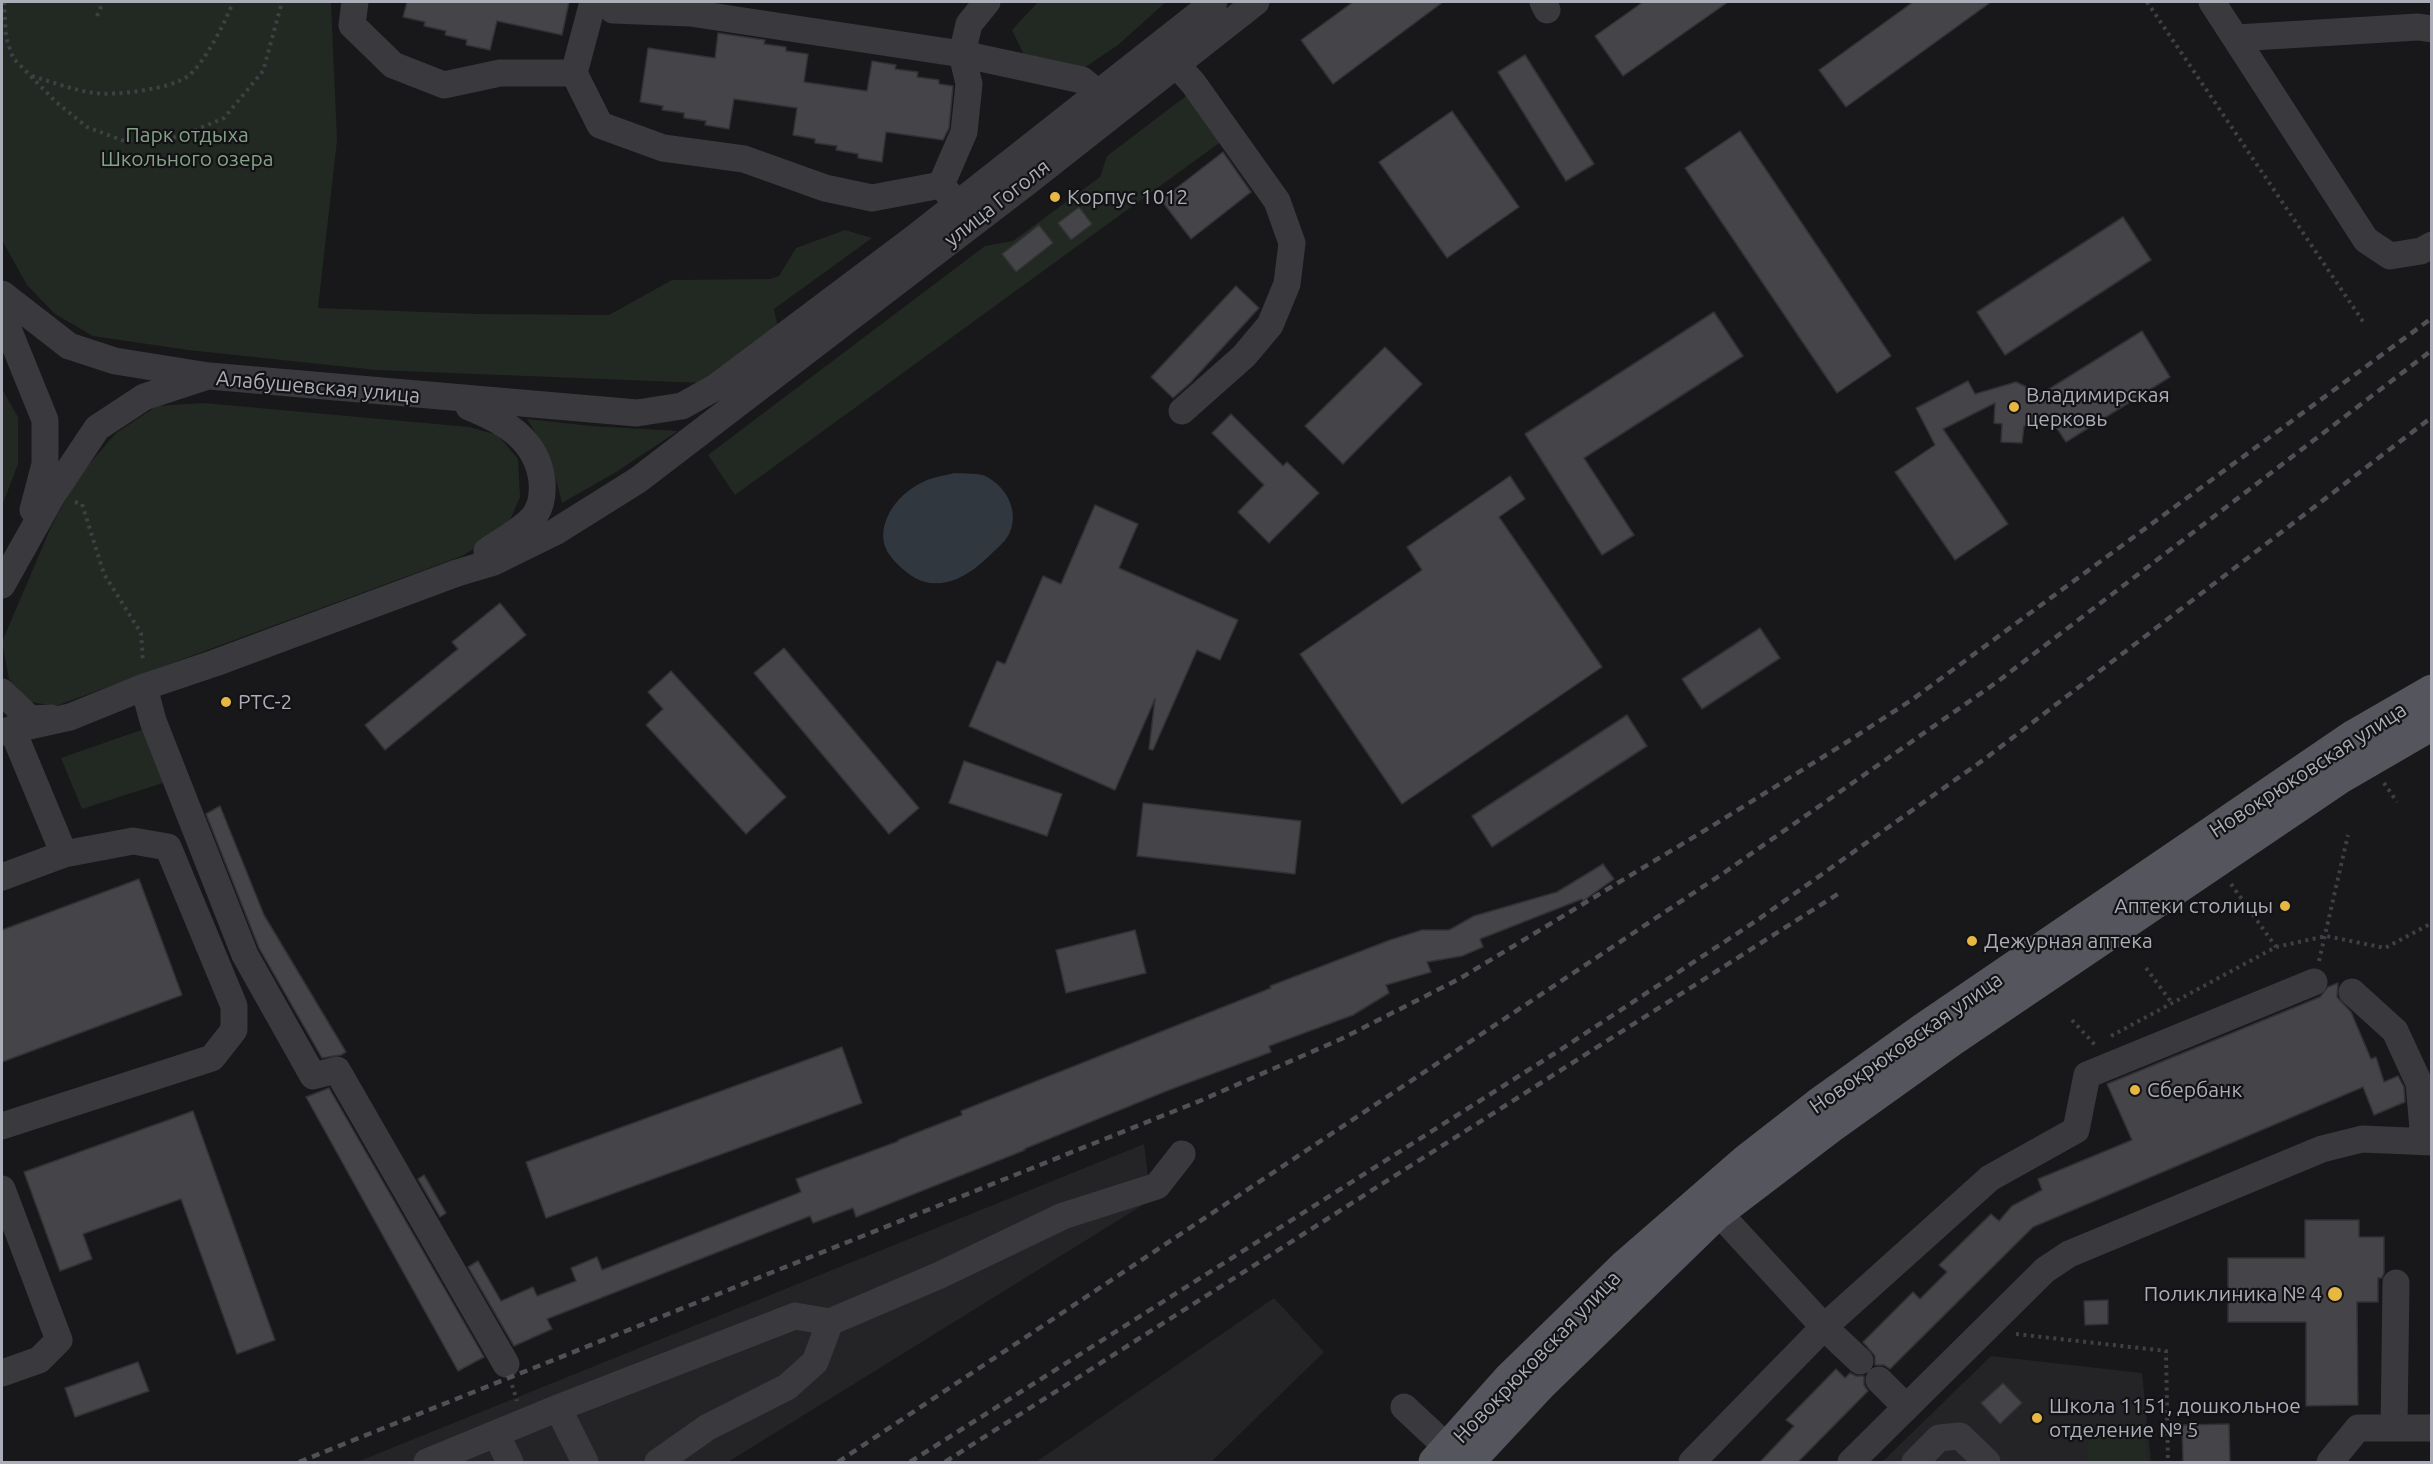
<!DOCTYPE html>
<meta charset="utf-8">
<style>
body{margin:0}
#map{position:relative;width:2433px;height:1464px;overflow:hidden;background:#181719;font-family:Ubuntu,sans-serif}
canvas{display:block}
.frame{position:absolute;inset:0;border:3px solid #abaeb8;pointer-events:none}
</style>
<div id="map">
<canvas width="2433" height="1464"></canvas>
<div class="frame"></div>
</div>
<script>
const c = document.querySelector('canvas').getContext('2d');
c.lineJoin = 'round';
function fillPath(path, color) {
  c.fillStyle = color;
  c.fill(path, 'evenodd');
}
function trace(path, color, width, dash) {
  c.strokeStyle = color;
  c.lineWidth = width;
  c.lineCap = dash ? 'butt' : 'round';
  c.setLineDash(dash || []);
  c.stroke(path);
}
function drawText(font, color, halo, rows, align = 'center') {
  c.font = font + ' Ubuntu,sans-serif';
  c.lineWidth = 4.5;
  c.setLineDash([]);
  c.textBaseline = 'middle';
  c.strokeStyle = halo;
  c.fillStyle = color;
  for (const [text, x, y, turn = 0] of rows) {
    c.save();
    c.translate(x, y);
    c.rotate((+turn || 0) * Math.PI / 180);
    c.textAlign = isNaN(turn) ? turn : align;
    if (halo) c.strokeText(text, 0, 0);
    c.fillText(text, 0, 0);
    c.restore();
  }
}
fillPath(new Path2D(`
 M1144,1144L1151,1200L728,1462H357Z
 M1274,1298L1324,1352L1211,1462H1036Z
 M1991,1356L2142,1373L2151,1462H1882Z`), '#242326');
fillPath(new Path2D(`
 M2,2H331L337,140L318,308L478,314L609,315L672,280L770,279L779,276L796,248L845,230L872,238L774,309L779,333L703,383L376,370L188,350L93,336L55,314L27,285L2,240Z
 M1038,2H1166L1118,45L1081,70L1024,55L1012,30Z
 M1190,93L1226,138L735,495L708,455L985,246L1013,241L1100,177L1107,156Z
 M2,389L18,417V464L2,506Z
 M204,403L469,427L498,435L518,459L520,497L506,529L462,556L56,706L30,702L9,679L2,642L51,527L77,478L116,433L157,406Z
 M527,419L591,426L678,431L616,472L562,503C554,468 546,449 527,419Z
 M144,729L169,781L82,809L61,758Z
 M2136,1431L2146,1439L2147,1462H2088L2087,1439L2094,1432Z`), '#222923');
fillPath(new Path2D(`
 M954,473C963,474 981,472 989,478C1009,490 1020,515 1008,536C1004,543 995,550 989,556C966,579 934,596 905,571C897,564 886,554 884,543C879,517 901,492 923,482C932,477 944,476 954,473Z`), '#30373e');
const building = new Path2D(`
 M407,2H569L562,35L497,21L490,50L466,45L467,40L445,35L446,31L424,26L425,22L403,17Z
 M1353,2H1443L1333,84L1301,40Z
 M1643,2H1728L1623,76L1595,36Z
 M1913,2H1991L1846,107L1819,70Z
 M718,33L765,40L764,44L786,47V51L808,54L804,82L867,91L872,61L896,65L895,69L918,72L917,77L939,80V84L953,86L949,128L943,140L886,132L882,162L858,158V154L836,150L837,146L815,143V139L793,135L797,108L734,99L729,129L705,125L706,121L684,118V113L662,110L663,106L640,102L648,48L715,58Z
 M1525,55L1594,164L1566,181L1498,72Z
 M1452,111L1519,207L1447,258L1379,162Z
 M1740,131L1891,356L1837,393L1685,168Z
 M1223,152L1251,192L1191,239L1161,200Z
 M1079,207L1092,224L1071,240L1058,223Z
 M2123,217L2151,260L2005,355L1977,312Z
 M1039,225L1053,243L1016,272L1002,254Z
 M1236,286L1259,308L1190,383L1173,398L1151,377Z
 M1714,312L1743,356L1584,458L1634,535L1602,555L1525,434Z
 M2142,331L2170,377L2066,442L2056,427L2024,426L2022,443L2001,442L2002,424L1994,423L1995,403L1943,429L2008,524L1955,560L1895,472L1935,445L1916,408L1968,381L1975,394L2016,382L2041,394Z
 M1385,347L1422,384L1343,464L1305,426Z
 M1231,414L1283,466L1287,462L1319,493L1269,543L1238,512L1264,485L1212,433Z
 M1510,476L1525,499L1499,517L1602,667L1402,804L1300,654L1422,570L1407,547Z
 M1095,505L1138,524L1119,568L1238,620L1220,660L1197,650L1153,750L1149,749L1155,699L1115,790L969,726L997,661L1005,664L1043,576L1061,584Z
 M500,603L526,635L385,750L365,725L458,649L452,642Z
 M1760,628L1780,658L1702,709L1682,679Z
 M784,648L919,808L889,834L754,673Z
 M671,671L786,797L746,834L646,725L663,709L648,692Z
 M1627,715L1647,746L1492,847L1472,816Z
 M964,761L1062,794L1047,836L949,803Z
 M1143,803L1301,821L1295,874L1137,856Z
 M220,806L264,915L346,1052L341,1055L322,1058L259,948L206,814Z
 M1603,864L1614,879L1583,901L1582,899L1480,939L1483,947L1462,956L1427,962L1431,972L1386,985L1389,993L1353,1015L1269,1046L1271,1052L1169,1090L1024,1149L1025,1150L856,1217L853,1208L813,1223L810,1216L547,1319L552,1329L514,1346L468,1267L478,1261L501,1301L533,1287L537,1296L576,1281L571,1268L597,1257L602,1270L801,1192L796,1179L899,1141L898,1140L962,1115L961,1111L1271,988L1270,986L1390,940L1422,930H1449L1474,916L1557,892Z
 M139,879L182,995L2,1062V930Z
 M1135,930L1146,973L1066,993L1056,950Z
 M2338,983L2337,997L2351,1012L2371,1059L2376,1057L2384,1082L2398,1076L2404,1087L2405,1102L2374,1115L2363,1087L2033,1227L1890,1369L1884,1365H1875V1356L1863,1342L1913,1292L1920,1299L1947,1272L1939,1265L1991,1214L1999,1221L2012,1206L2042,1190L2038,1179L2132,1140L2107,1084L2320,997L2328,987Z
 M842,1047L862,1103L546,1218L526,1162Z
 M329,1088L484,1357L458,1371L306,1097Z
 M193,1111L275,1340L237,1354L181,1199L83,1234L92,1259L60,1271L24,1172Z
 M424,1175L446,1213L440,1217L418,1179Z
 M2305,1220H2359V1237H2384V1273L2382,1278H2378V1302H2357L2358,1405L2306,1406V1322H2228V1258H2305Z
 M2108,1300V1324L2085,1325L2084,1301Z
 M138,1362L149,1391L75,1417L65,1388Z
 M1836,1369L1845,1378L1850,1373L1856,1376H1864V1385L1868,1391L1798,1462H1760L1794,1426L1786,1420Z
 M2003,1383L2022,1403L2000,1424L1981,1403Z
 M2229,1424L2230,1462H2183L2182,1425Z`);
fillPath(building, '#454449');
trace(building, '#323235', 1.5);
trace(new Path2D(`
 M4,2L6,37L13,58L56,102L87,127L124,141L179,137L224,118L263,71L282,2
 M2147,2L2364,323
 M97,16L103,2
 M32,76C52,82 73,90 94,93C114,96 172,89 188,76C204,64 226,21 233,2
 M75,502L82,504L104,574L141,633L143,662
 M2384,783L2397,802
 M2231,884L2276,947
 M2319,961L2348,835
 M2146,968L2172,1003
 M2072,1020L2095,1045
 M2111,1036L2276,947L2326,936L2385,948L2432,923
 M2016,1334L2166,1351L2168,1462
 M512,1385L517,1401`), '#3f4045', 4, [3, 4.5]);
trace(new Path2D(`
 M355,2L352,25L393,65L444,85L500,73H574L600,125L663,148L744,159L825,188L872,198L941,185L969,217
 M608,2L613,10L690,13L962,54L1082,80L1112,104
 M1543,2L1547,10
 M2212,2L2366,240L2390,256L2421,251L2432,245
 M2236,38L2418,27L2432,29
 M1175,63L1193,83L1277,201L1292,243L1287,284L1270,325L1244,356L1182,411
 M574,73L593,2
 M941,185L964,132L969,84L962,54L969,24L987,2
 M2,294L69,346L115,361L209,376L637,413L682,406L716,387L913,239L1214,2
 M2,314L45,420V464L33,510
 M469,407C504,421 537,439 542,481C543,494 542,505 535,515C526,528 500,542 487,551
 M2,585L53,494L97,428L144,397L205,377
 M144,687L153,721L245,955L313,1076L337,1070L506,1364
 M2,692L30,719L51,718
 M12,729L64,854
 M2,732L70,717L144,687L215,663L457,573L494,562L555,532L638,480L1026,183L1256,2
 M2,877L64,854L133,841L168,847L234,1006V1030L212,1058L2,1126
 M2352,992L2395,1031L2419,1083L2424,1141
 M2,1189L59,1340L39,1360L2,1373
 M1704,1197L1824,1327L1860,1361
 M1879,1380L1906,1407
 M1404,1407L1448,1448
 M558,1408L585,1462
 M2394,1428L2396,1283
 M496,1434L510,1462
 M427,1462L558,1408L795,1316L830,1322L940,1275L1063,1216L1157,1186L1182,1154
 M658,1462L708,1427L787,1387L815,1362L830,1322
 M1692,1462L1824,1327L1990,1178L2076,1130L2087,1075L2314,982
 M1851,1462L2045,1270L2069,1254L2322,1149L2362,1139L2432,1142
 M1915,1462L1939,1438L1960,1436L1987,1462
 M2330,1462L2358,1428H2432`), '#39393e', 27);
trace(new Path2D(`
 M1435,1462L1510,1378L1624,1267L1747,1160L1819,1104L1921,1031L2354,736L2432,691
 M1468,1462L1540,1385L1717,1213L1830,1127L1953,1039L2339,778L2432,724`), '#55565d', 33);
trace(new Path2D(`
 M299,1462L1202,1100L1341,1039L1459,979L1712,826L1847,742L1913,699L2432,318
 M838,1462L1725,872L1997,682L2432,350
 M910,1462L1560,1050L1756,921L1986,758L2432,417
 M945,1462L1841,892`), '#505157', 4.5, [8, 6]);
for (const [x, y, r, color] of [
 [1055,197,6,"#e6b843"],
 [2014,407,6,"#e6b843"],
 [226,702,6,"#e6b843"],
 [2285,906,6,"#e6b843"],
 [1972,941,6,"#e6b843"],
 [2135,1090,6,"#e6b843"],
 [2335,1294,8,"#e6b843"],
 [2037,1418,6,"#e6b843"]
]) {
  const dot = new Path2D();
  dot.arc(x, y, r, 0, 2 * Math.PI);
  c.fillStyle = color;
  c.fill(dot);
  trace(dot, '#131214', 2);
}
drawText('21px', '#83a287', '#131214', [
 ["Парк отдыха",187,135],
 ["Школьного озера",187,159]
]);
drawText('21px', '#abaeb8', '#131214', [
 ["Корпус 1012",1067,197],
 ["Владимирская",2026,395],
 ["церковь",2026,419],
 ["РТС-2",238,702],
 ["Аптеки столицы",2273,906,"right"],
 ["Дежурная аптека",1984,941],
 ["Сбербанк",2147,1090],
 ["Поликлиника № 4",2322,1294,"right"],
 ["Школа 1151, дошкольное",2049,1406],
 ["отделение № 5",2049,1430]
], 'left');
drawText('21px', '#abaeb8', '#131214', [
 ["улица Гоголя",997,203,-38],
 ["Алабушевская улица",318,387,5],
 ["Новокрюковская улица",2308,770,-33],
 ["Новокрюковская улица",1906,1043,-35],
 ["Новокрюковская улица",1537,1357,-46]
]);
</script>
